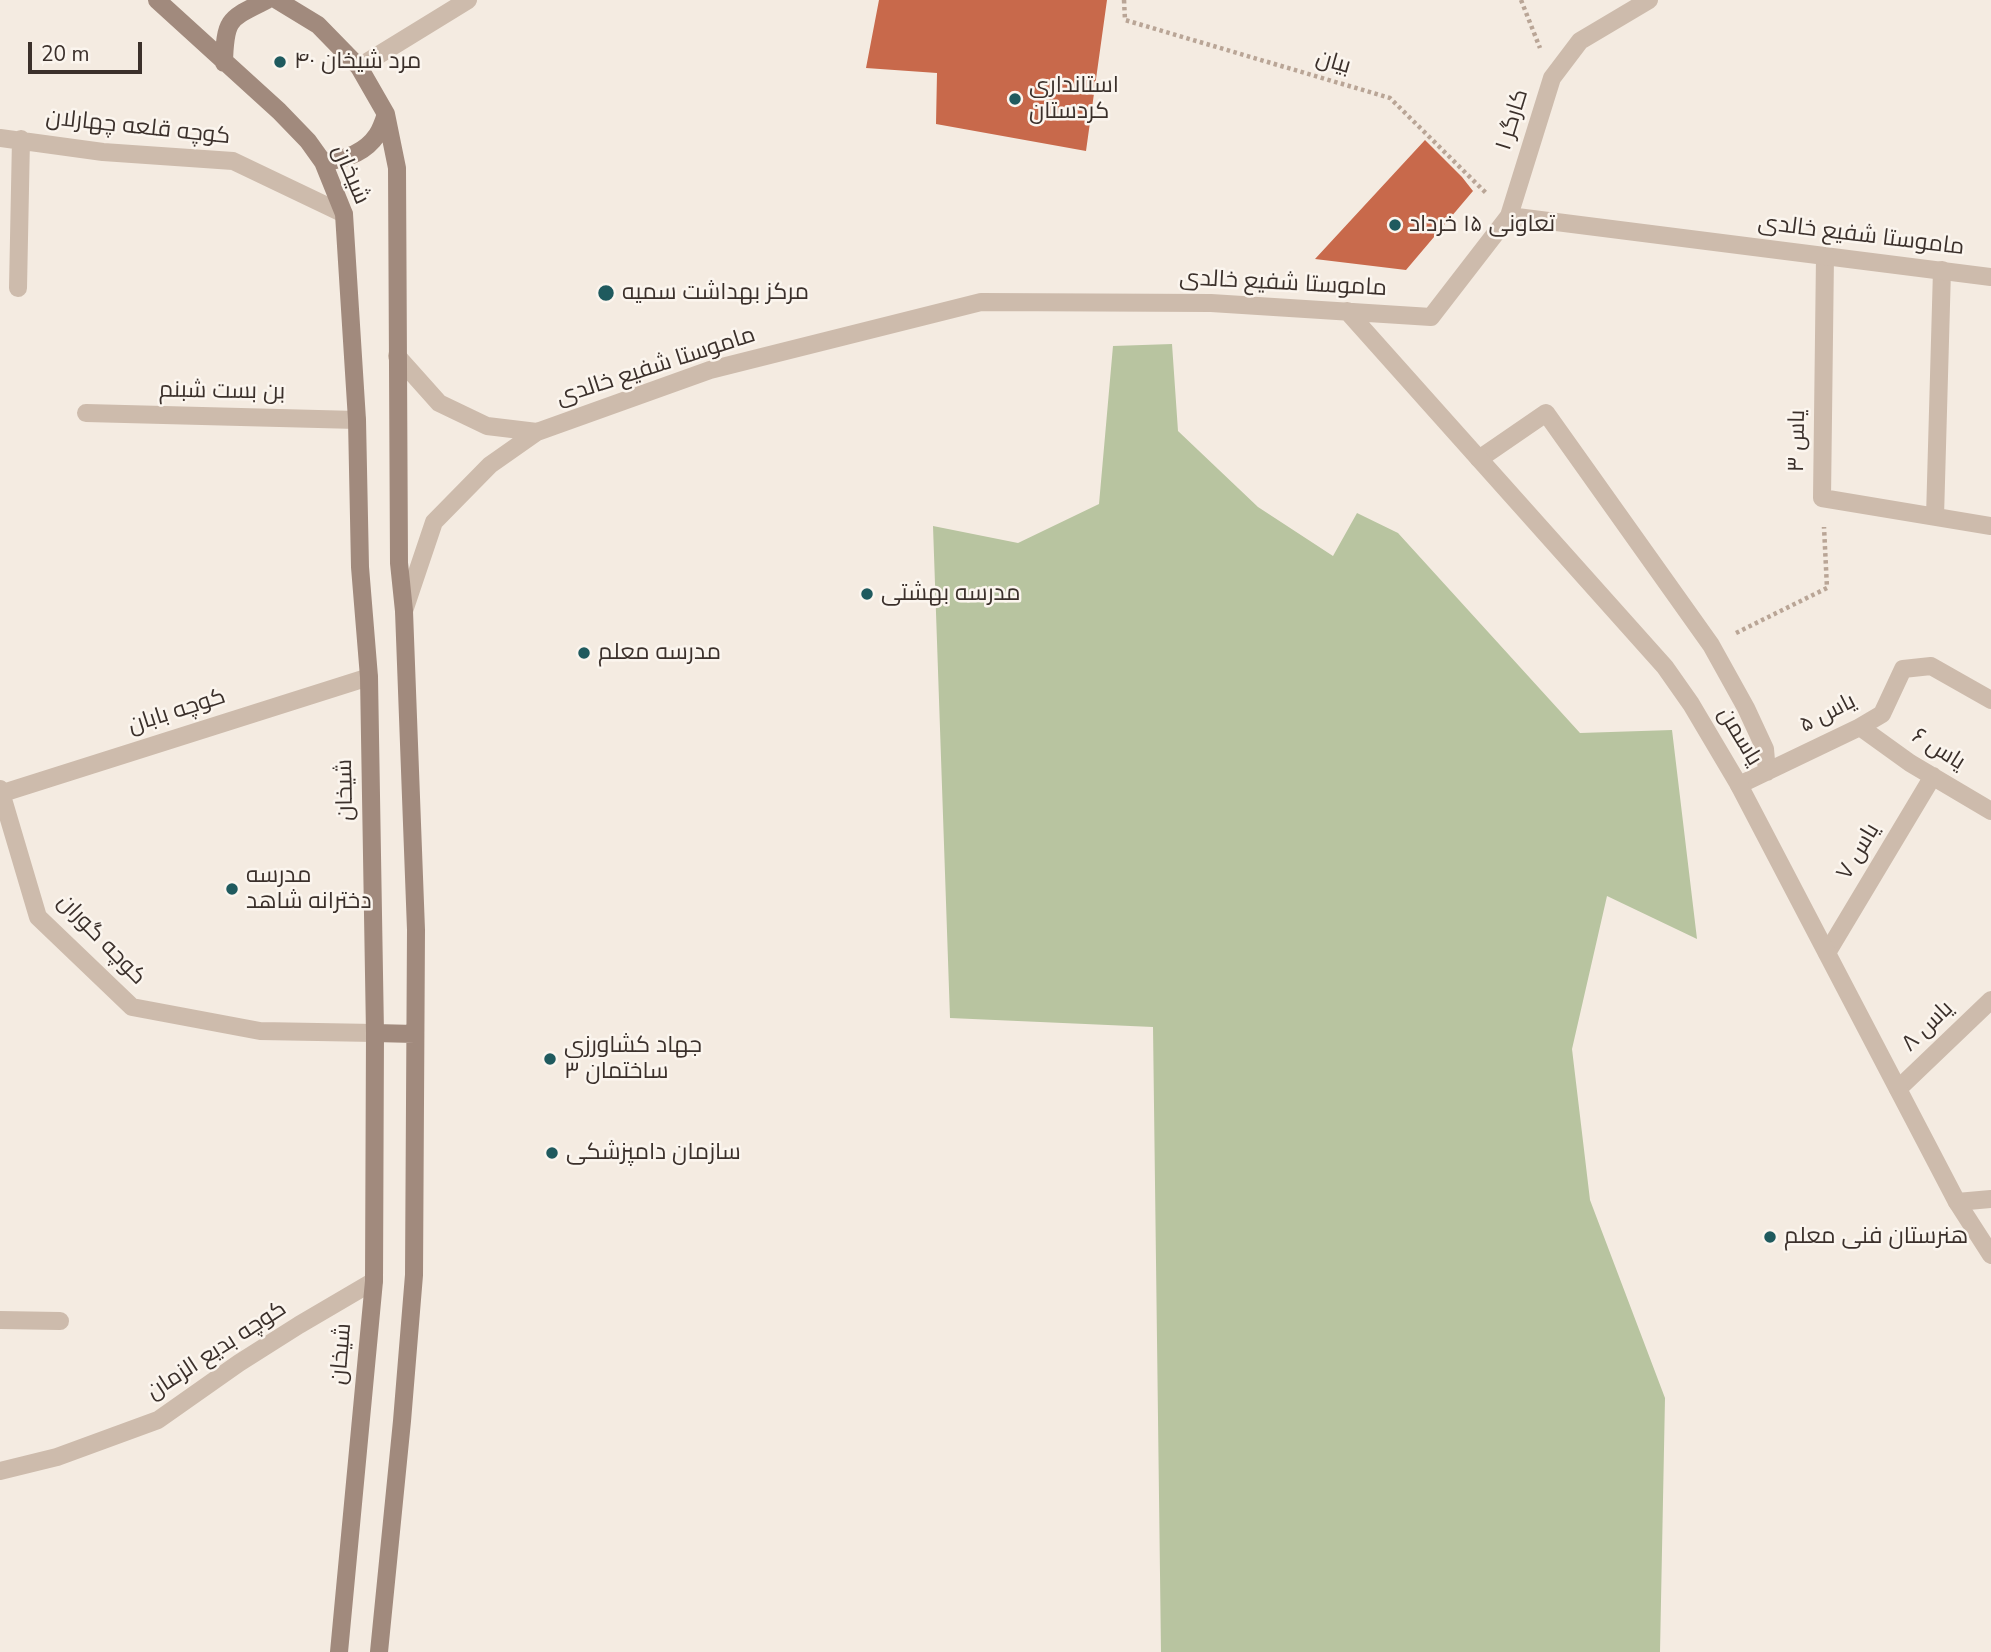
<!DOCTYPE html>
<meta charset="utf-8">
<style>
body{margin:0}
#map{position:relative;width:1991px;height:1652px;overflow:hidden;background:#f4ebe1;font-family:"Nunito Sans",sans-serif}
canvas{display:block}
.scale{position:absolute;left:28px;top:42px;width:114px;height:32px;box-sizing:border-box;border:4px solid #3b302b;border-top:0;padding-left:9px;font-size:21px;line-height:24px;white-space:nowrap;color:#3b302b;-webkit-text-stroke:5px #fbf5ee;paint-order:stroke}
</style>
<div id="map">
<canvas width="1991" height="1652"></canvas>
<div class="scale">20 m</div>
</div>
<script>
const c = document.querySelector('canvas').getContext('2d');
c.lineJoin = 'round';
function fillPath(path, color) {
  c.fillStyle = color;
  c.fill(path, 'evenodd');
}
function trace(path, color, width, dash) {
  c.strokeStyle = color;
  c.lineWidth = width;
  c.lineCap = dash ? 'butt' : 'round';
  c.setLineDash(dash || []);
  c.stroke(path);
}
function drawText(font, color, halo, rows, align = 'center') {
  c.font = font + ' "Nunito Sans",Cairo,sans-serif';
  c.lineWidth = 5;
  c.setLineDash([]);
  c.textBaseline = 'middle';
  c.strokeStyle = halo;
  c.fillStyle = color;
  for (const [text, x, y, turn = 0] of rows) {
    c.save();
    c.translate(x, y);
    c.rotate((+turn || 0) * Math.PI / 180);
    c.textAlign = isNaN(turn) ? turn : align;
    if (halo) c.strokeText(text, 0, 0);
    c.fillText(text, 0, 0);
    c.restore();
  }
}
fillPath(new Path2D(`
 M1172,344L1178,431L1258,507L1333,556L1357,513L1398,533L1580,733L1672,730L1697,939L1607,896L1572,1049L1590,1200L1665,1398L1660,1652H1161L1153,1027L950,1018L933,526L1018,543L1099,504L1113,346Z`), '#b8c4a0');
fillPath(new Path2D(`
 M879,0H1107L1086,151L936,124L937,73L866,68Z
 M1425,140L1462,177L1473,191L1406,270L1315,259Z`), '#c8694b');
trace(new Path2D(`
 M1124,0L1125,20L1390,98L1487,194
 M1521,0L1540,48
 M1736,633L1827,588L1824,527`), '#b9a596', 4.5, [3.5, 3.5]);
trace(new Path2D(`
 M359,67L468,0
 M0,138L103,152L233,161L344,214
 M1825,256L1822,498L1991,526
 M18,288L21,139
 M86,413L357,420
 M1479,459L1546,413L1711,645L1746,708L1765,749L1767,772
 M1935,517L1942,270
 M1860,727L1910,763L1991,811
 M1739,785L1860,727L1882,714L1903,669L1931,666L1991,700
 M0,789L38,917L132,1007L260,1031L375,1033
 M0,794L369,677
 M1827,953L1933,776
 M1898,1089L1991,1000
 M1957,1202L1991,1199
 M0,1320L60,1321
 M0,1471L57,1457L158,1420L239,1363L299,1325L374,1281`), '#cdbbac', 18);
trace(new Path2D(`
 M1509,216L1552,78L1580,41L1649,0
 M1347,311L1665,667L1691,704L1739,785L1957,1202L1991,1255
 M397,356L439,403L487,426L537,432
 M404,611L434,522L490,465L537,432L710,370L981,302L1211,303L1431,317L1509,216L1991,277`), '#cdbbac', 18);
trace(new Path2D(`
 M157,0L279,111L308,141L323,162L344,214L357,420L360,567L369,677L375,1033L374,1281L339,1652
 M277,0L318,25L359,67L386,114L397,168L399,563L404,611L416,930L414,1275L402,1421L379,1652
 M224,63C225,18 229,19 267,0
 M323,162C343,160 365,153 377,135C381,129 384,120 386,114
 M375,1033L415,1034`), '#a18a7d', 18);
for (const [x, y, r, color] of [
 [280,62,7,"#1f5a5e"],
 [1015,99,7,"#1f5a5e"],
 [1395,225,7,"#1f5a5e"],
 [606,293,9,"#1f5a5e"],
 [867,594,7,"#1f5a5e"],
 [584,653,7,"#1f5a5e"],
 [232,889,7,"#1f5a5e"],
 [550,1059,7,"#1f5a5e"],
 [552,1153,7,"#1f5a5e"],
 [1770,1237,7,"#1f5a5e"]
]) {
  const dot = new Path2D();
  dot.arc(x, y, r, 0, 2 * Math.PI);
  c.fillStyle = color;
  c.fill(dot);
  trace(dot, '#fbf5ee', 2.5);
}
drawText('23px', '#3b302b', '#fbf5ee', [
 ["۴۰ مرد شیخان",294,62],
 ["استانداری",1029,86],
 ["کردستان",1029,112],
 ["تعاونی ۱۵ خرداد",1409,225],
 ["مرکز بهداشت سمیه",622,293],
 ["مدرسه بهشتی",881,594],
 ["مدرسه معلم",598,653],
 ["مدرسه",246,876],
 ["دخترانه شاهد",246,902],
 ["جهاد کشاورزی",564,1046],
 ["ساختمان ۳",564,1072],
 ["سازمان دامپزشکی",566,1153],
 ["هنرستان فنی معلم",1784,1237]
], 'left');
drawText('23px', '#3b302b', '#fbf5ee', [
 ["بیان",1333,63,16],
 ["کارگر ۱",1513,120,-73],
 ["کوچه قلعه چهارلان",138,128,6],
 ["شیخان",350,175,67],
 ["ماموستا شفیع خالدی",1861,236,7],
 ["ماموستا شفیع خالدی",1283,284,3],
 ["ماموستا شفیع خالدی",656,367,-18],
 ["بن بست شبنم",222,392,1],
 ["یاس ۳",1798,441,-89],
 ["کوچه بابان",177,712,-18],
 ["یاس ۵",1828,714,-27],
 ["یاسمن",1739,737,59],
 ["یاس ۶",1938,750,32],
 ["شیخان",346,790,-91],
 ["یاس ۷",1859,852,-59],
 ["کوچه گوران",101,940,46],
 ["یاس ۸",1928,1027,-44],
 ["کوچه بدیع الزمان",217,1351,-33],
 ["شیخان",342,1354,-85]
]);
</script>
